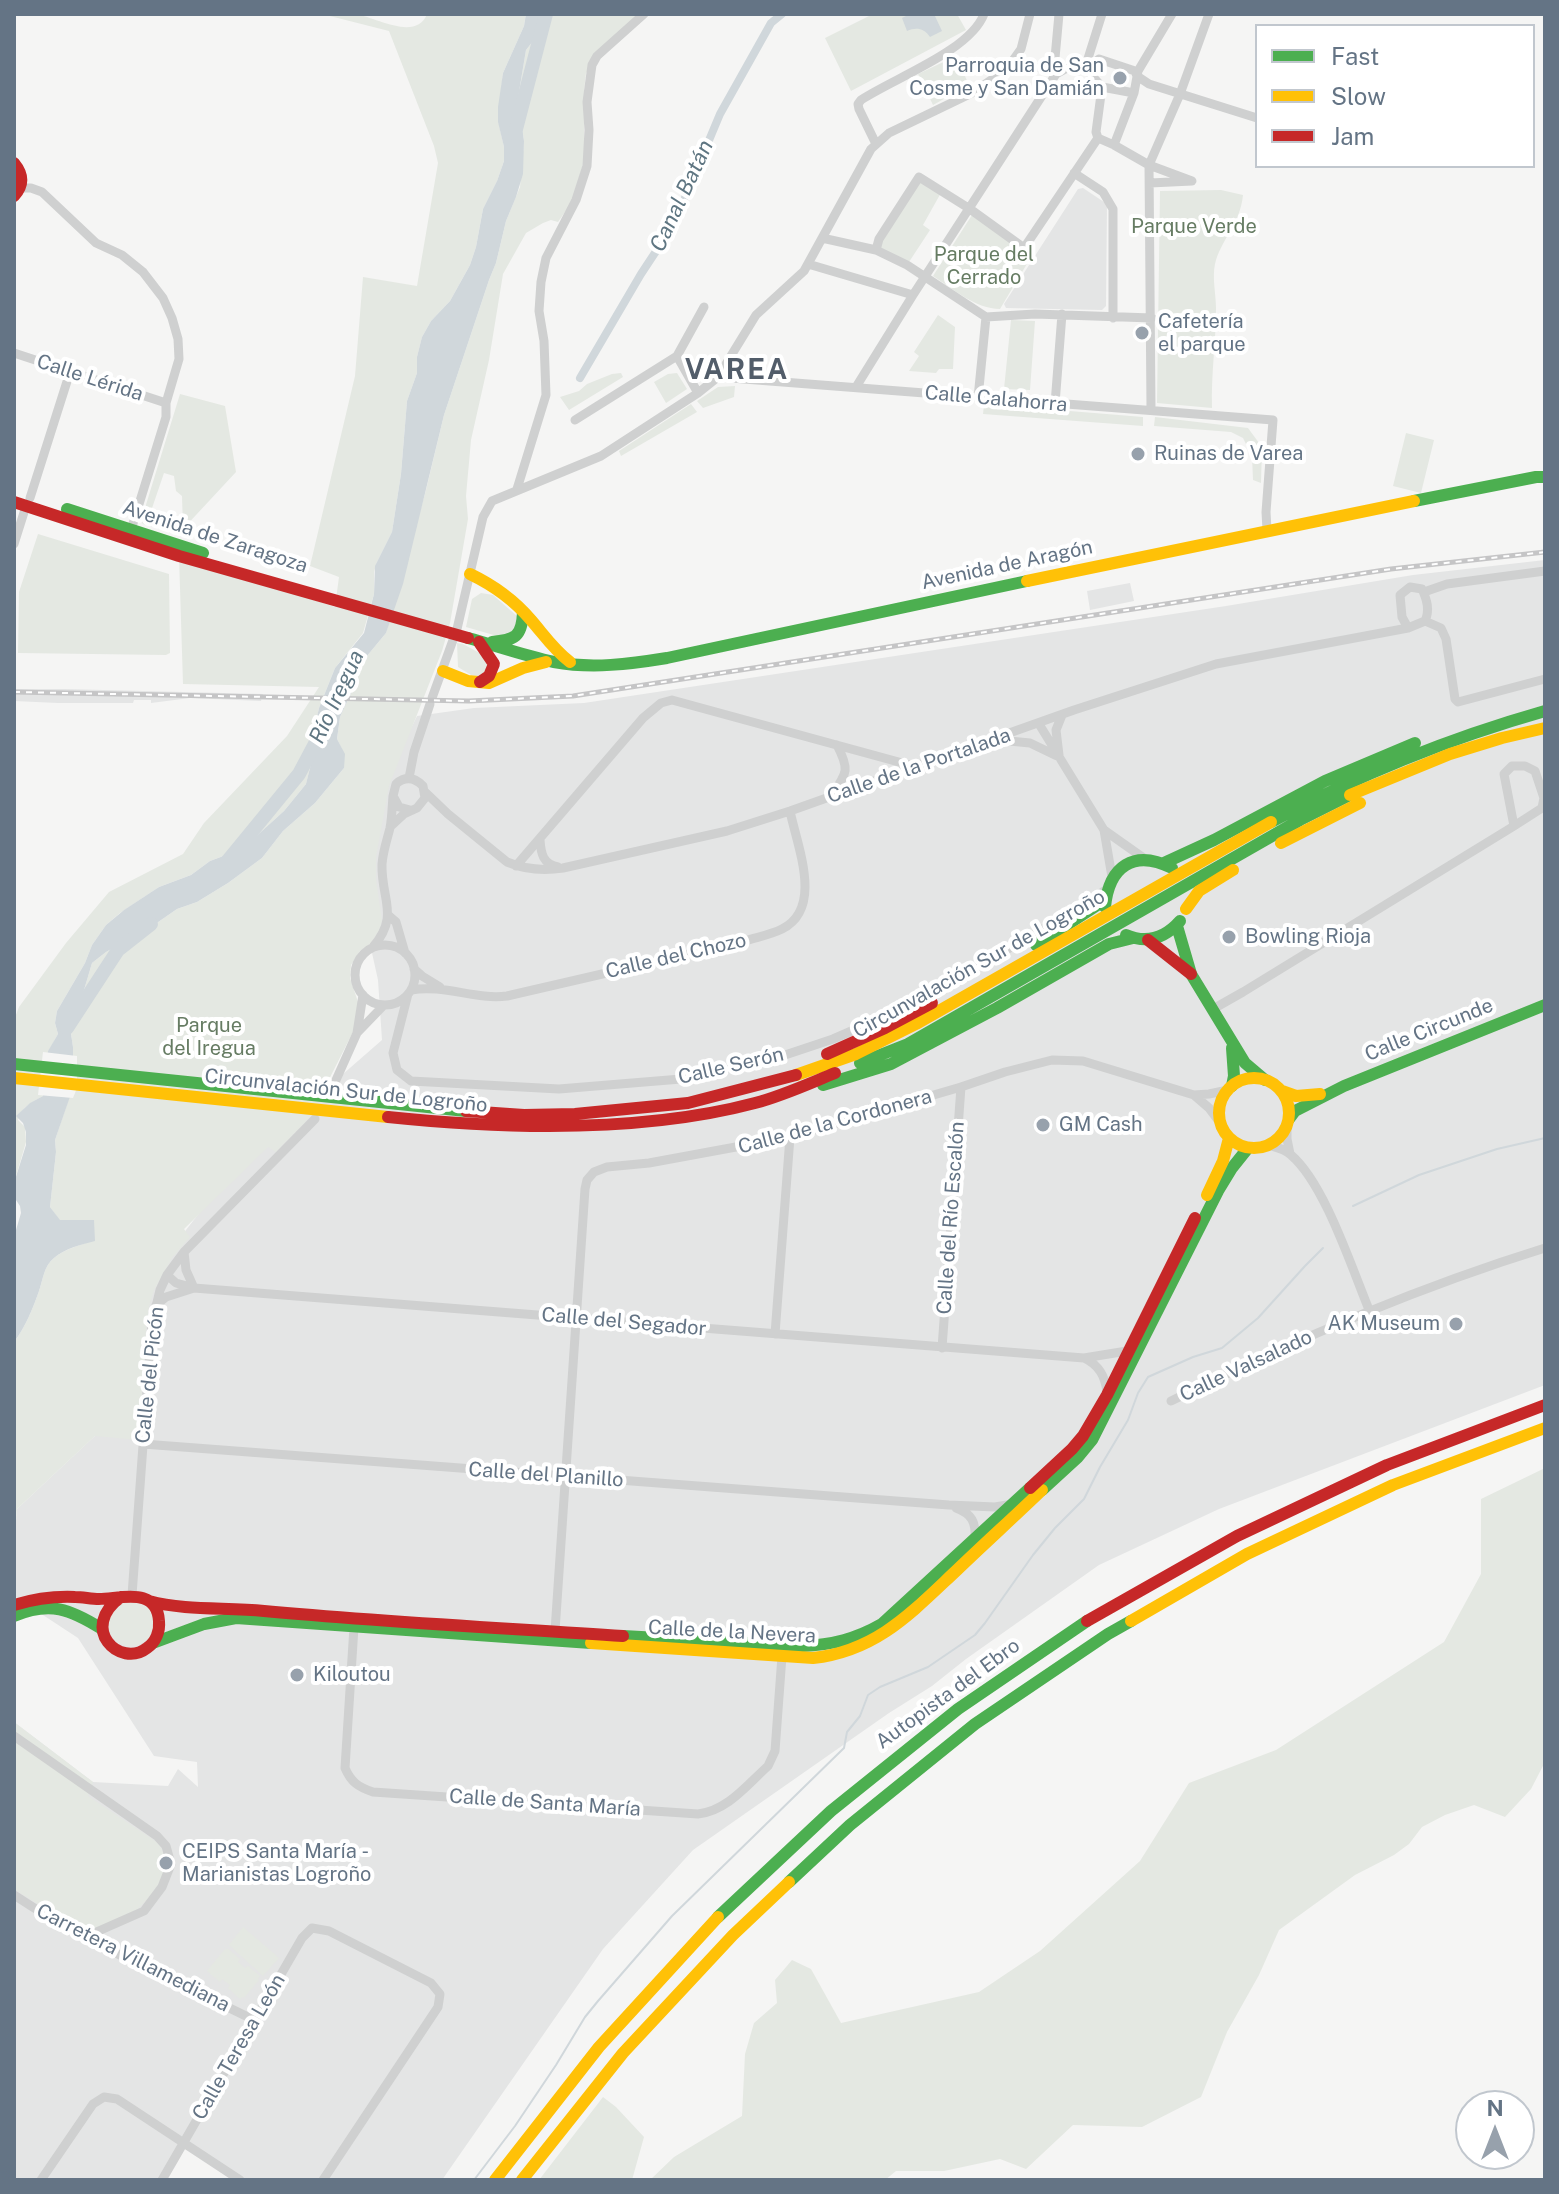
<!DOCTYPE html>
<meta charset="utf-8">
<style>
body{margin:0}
#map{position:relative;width:1559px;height:2194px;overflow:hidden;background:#f5f5f4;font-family:"Public Sans",sans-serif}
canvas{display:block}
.frame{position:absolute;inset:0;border:16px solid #647485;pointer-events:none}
.legend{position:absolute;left:1255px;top:24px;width:280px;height:144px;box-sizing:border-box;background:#fff;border:2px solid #c1c7ce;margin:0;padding:10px 14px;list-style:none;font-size:24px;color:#647485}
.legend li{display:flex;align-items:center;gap:16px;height:40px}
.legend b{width:40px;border:2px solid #c1c7ce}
.north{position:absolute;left:1455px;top:2090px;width:80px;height:80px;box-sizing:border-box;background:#fff;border:2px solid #c1c7ce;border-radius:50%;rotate:0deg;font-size:22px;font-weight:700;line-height:32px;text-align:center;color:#647485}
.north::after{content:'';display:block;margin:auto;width:28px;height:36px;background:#97a1ac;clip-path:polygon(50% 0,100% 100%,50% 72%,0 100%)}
</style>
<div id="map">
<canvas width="1559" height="2194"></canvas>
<div class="frame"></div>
<ul class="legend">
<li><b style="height:10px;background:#4caf50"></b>Fast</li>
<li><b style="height:10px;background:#ffc107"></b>Slow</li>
<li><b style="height:10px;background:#c62828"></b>Jam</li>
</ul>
<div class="north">N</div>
</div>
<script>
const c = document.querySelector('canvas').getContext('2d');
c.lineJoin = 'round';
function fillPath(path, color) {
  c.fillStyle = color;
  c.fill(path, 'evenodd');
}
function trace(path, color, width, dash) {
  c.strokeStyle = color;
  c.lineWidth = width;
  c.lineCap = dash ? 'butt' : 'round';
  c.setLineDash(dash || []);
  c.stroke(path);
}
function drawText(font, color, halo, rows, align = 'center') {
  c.font = font + ' "Public Sans",sans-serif';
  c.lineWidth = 8;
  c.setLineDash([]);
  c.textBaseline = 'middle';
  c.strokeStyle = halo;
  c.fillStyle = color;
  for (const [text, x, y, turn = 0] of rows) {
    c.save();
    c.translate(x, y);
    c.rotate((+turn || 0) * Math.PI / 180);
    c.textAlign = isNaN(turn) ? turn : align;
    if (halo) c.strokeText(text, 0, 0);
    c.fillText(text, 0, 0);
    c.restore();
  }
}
fillPath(new Path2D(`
 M1083,188L1107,204L1106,306L1102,310L1006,308L1004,304L1078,189Z
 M1545,560V1385L1219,1509L1099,1565L966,1659L932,1686L889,1713L693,1850L603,1949L442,2180H240L184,2142L162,2180H14V1722L93,1782L168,1786L178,1769L198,1787L197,1762L154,1756L78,1638L14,1596V1543L17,1509L131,1402L140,1289L232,1171L382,1040L378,980L361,903L393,765L417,716L474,708L584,703L1226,606L1413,575Z
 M1130,583L1134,601L1090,610L1087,591Z
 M14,689H64L263,694L261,701L190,698L151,703V700H134L133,703H58L14,701Z`), '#e4e5e5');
fillPath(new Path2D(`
 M322,14C332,14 344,13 355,14C376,17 416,42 427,14H526L524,26L503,73L498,120L504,147V161L497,181L483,209L476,247L470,265L450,301L431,321L422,337L417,357V373L407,401L401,474L392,532L377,562L374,572V594L363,633L335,668L319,708L316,721L318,749L311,764L306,784L284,811L242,849L210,861L191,875L159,887L120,913L106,925L92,945L85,963L57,1011L55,1023L58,1034L48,1052L43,1096C31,1103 22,1106 18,1120L25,1127L26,1142L14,1183V1020L19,1007L66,943L109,892L183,854L204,823L287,736L319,687L183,684L179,556L335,607L339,577L310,566L355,376L363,277L417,286L438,163L434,146L389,31Z
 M550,14H646L586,73L584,91V161L572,202L558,222L551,220L543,223L526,233L503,274L489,360L471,440L466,496L468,519L450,623L442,651L389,786L376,857V880L382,921L379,931L369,945L360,951L351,965L350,978L359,1005L357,1024L310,1117L276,1152L268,1147L184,1229L190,1237L172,1258L154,1290L149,1306L146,1329L139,1440L95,1436L17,1509L14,1543V1342C25,1328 33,1308 39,1291C43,1279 44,1266 54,1258C66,1248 81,1245 95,1240L59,1220L50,1207L56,1152L55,1140L70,1095L73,1047L71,1034L92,963L106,952L151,927L177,909L197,902L228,883L262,858L283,831L315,803L344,768L342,749L337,739L340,717L353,689L362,662L386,633L426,490L444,415L489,280L496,263L506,221L520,187L524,141L518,98L526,50L541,31Z
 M873,14H957L966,30L851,91L825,38Z
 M956,56L969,85L933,105L918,74Z
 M919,177L942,191L923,225L930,230L907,265L876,250Z
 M1221,190L1243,195C1240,225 1221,239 1215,264C1212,278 1216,294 1216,308C1216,342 1211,374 1212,408L1157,403L1160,191Z
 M972,215L1031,257L1000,309C976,309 953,289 933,276Z
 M938,315L955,327L953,369H939L936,373L909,371L919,356L914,352Z
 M1011,320L1035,321L1030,390L1004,389Z
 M621,373L623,377L569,410L560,397L579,391L587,384L612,374Z
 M677,373L687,389L666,403L654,382L668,374Z
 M735,386L734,397L703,408L697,401L718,387Z
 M180,394L225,406L236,472L183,529L182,496L176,491L174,476L164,473L149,517L168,523L166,531L143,524L141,521Z
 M691,404L697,412L621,456L619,451Z
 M984,404L1143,417V426L983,414Z
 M1155,417L1248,428L1262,447L1261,483L1253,480L1252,456L1243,438L1231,432L1154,426Z
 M1406,433L1434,440L1421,493L1393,486Z
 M38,534L169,574L170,653L166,655L18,653L19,592Z
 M481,593L493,595L518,617L516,632L497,636L466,627L472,599Z
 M457,643L463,644L487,657V671L477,676L471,675L458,667Z
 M1545,1468V1762L1531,1789L1505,1817L1474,1805L1445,1815L1422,1827L1409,1844L1394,1855L1355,1875L1279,1930L1259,1975L1227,2032L1201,2097L1142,2127L1073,2125L1026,2169L1000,2159L944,2171H896L885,2180H650L674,2157L742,2116L745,2054L754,2023L777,2003L775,1980L792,1960L811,1969L841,2023L979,1992L1040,1951L1140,1861L1189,1783L1276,1750L1444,1642L1481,1574V1499Z
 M108 1623a23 23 0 1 1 46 0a23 23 0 1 1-46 0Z
 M14,1722L93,1782L88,1796L158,1843C171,1864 168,1874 152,1893C146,1901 139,1909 130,1914C117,1921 102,1926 89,1931L76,1928L14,1889Z
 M243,1927L279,1958L263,1976L229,1945Z
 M228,1949L240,1959L238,1962L245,1968L248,1966L260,1976L258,1979L259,1980L244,1998L243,1997L240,1999L228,1988L230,1985L222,1979L220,1982L207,1971L224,1950Z
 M603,2097L616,2107L644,2137L632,2180H539Z`), '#e4e8e2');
fillPath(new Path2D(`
 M526,14H550L541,31L526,50L518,98L524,141L523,174L516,197L506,221L496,263L489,280L444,415L403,584L386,633L362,662L353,689L340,717L337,739L345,754L344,768L315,803L283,831L262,858L228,883L197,902L177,909L151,927L106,952L92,963L71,1034L73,1047V1088L55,1140L56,1152L50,1207L60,1220H94L95,1241C80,1245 66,1248 54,1258C44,1266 43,1279 39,1291C33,1308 25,1328 14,1342V1254L16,1230L21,1213L20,1206L14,1197V1183L26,1145V1132L23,1123L16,1116L30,1103L43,1096L48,1051L58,1034L55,1023L57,1011L85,963L92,945L106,925L124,910L159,887L191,875L210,861L242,849L284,811L306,784L311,764L318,749L316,721L319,708L335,668L364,633L374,594L375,566L392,532L401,474L407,401L417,373V357L422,337L431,321L450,301L470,265L476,247L483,209L497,181L504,161V147L498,122V107L503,73L524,26Z
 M910,14H934L942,31L930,37C924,28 916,27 907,31L902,18Z`), '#d0d7db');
fillPath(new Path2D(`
 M43,1052L77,1056V1088L73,1098L38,1095Z`), '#f5f5f4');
trace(new Path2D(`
 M1353,1206L1419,1175L1497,1149L1545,1138
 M474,2180L515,2126L556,2065L585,2017L598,2001L672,1916L844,1748L847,1732L860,1716L868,1695L880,1687L928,1667L975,1635L985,1623L1033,1555L1055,1528L1084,1499L1100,1467L1128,1420L1138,1393L1148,1377L1193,1357L1222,1348L1258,1318L1305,1266L1323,1248`), '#d0d7db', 2);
trace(new Path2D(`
 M580,378L641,274L674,224L720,114L771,23L782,14`), '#d0d7db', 8);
trace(new Path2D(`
 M515,133L546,14
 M226,863L299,774L325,725
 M67,1028L118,950L151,924`), '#d0d7db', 14);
trace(new Path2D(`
 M1014,61L1020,66L1054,69L1056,74
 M1085,68L1102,14
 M1054,69L1059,14
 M1086,69L1099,59L1135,71L1137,76L1149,84L1257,118
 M1102,87L1134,93
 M1098,138L1114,145L1149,165L1192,181L1150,183
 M876,144L859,109L858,104L861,100C894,78 970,51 984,14
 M1114,145L1134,93L1138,71L1172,14
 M1074,173L1103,192L1113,209V318
 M21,188H31L42,192L96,243L122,255L143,272L163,298L172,318L178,339L179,359L166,403V417L131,530
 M822,238L876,250L907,265L986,317L1035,314L1152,318
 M876,250L879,239L919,177L970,209L1024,248L1098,138L1096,132L1102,87
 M808,264L913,295
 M14,353L166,403
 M677,356L698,393
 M718,377L1273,420L1266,512L1267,530
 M856,387L913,295L1056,74L1067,68L1086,69L1102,87
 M978,398L986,317
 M1055,404L1062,314
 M1151,409L1149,165L1180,94L1209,14
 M575,420L677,356L704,307
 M517,489L546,395L544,341L539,311L541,282L546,258L576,200L587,166L589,130L587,102L592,65L597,56L644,14
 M30,498L70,372
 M14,544L26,506
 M1424,592L1447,584L1545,571
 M1425,621L1441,628L1446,639L1455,699L1458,702L1545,679
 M432,698L457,629L483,517L492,501L601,456L698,393L718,377L756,315L804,271L871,149L889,133L972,93L1006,70L1021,49L1030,14
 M1039,724L1104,830L1112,877
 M999,740L1030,743L1057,756
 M1059,755L1056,730L1062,715
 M409,778L414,752L430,704
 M425,792L448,814L507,862C526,870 543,871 563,868L727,831L790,811L1074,710L1216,664L1408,628L1425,621C1430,610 1427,600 1422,589L1410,587L1400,595L1402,617L1408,628
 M832,795C847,773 850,770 837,745
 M391,826L404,814L417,808L425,798L423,786C414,777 405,776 396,784L393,796L399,807L410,810
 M1104,830L1145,859
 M540,840C541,854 543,864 558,867
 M516,866L643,718L661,703L672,700L917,767
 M389,916L396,922L405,953
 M355 975a30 30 0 1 1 60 0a30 30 0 1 1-60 0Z
 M373,947C400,915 381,900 382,864C383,851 387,840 390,828C392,818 392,807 393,796
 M414,969L422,976L440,987
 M411,990C444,984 475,1000 507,996L745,941C757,937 770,935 782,929C824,908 797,846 790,811
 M408,994L393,1053L397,1070L411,1081L559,1089L681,1079L785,1055L833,1039L902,1009L1073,912L1107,889
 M1213,1009L1243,992L1514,826L1542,808L1544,798L1535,771L1525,766H1512L1504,774L1514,826
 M357,1033L384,1005
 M332,1089L357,1033L363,995
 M1194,1095L1209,1108L1221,1124
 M1287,1125V1139L1290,1154
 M1268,1145C1276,1147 1285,1149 1291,1155C1325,1184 1352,1269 1370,1312
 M167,1275L176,1283L194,1288L1084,1358L1127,1351
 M156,1305L166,1297L194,1288L186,1270L184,1252
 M775,1334L790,1137
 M942,1348L961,1087
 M1084,1358C1099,1365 1105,1376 1107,1392
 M1171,1401C1292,1341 1416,1288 1545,1248
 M143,1444L949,1505L995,1507L1013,1504
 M956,1508C972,1514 976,1522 975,1539
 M132,1595L152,1323L160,1290L167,1275L184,1252L315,1119
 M354,1627L345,1768C351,1782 358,1787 373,1792L698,1814C727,1811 747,1785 768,1766L775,1751L782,1656
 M555,1631L585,1189L587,1180L594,1172L607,1167L649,1163L790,1137L961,1087L1005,1072L1052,1060L1083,1061L1194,1095L1209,1094L1228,1090
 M14,1736L157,1836L166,1846L171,1864L162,1887L144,1911L85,1937
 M14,1895C89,1945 174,1980 254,2020
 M41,2180L93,2104L104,2097L117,2099L240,2180
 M162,2180L302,1938L312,1928L329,1931L431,1983L440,1994L438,2007L323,2180`), '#cfd0d0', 9);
trace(new Path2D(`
 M1414,501L1536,477H1545
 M67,509L203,553
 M468,638C497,646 525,656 554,662C592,669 630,664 667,658L1027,581
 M492,642C515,640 522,637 523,612
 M1271,822C1358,775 1450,738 1545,711
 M1164,863L1214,840L1325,781L1415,743
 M1105,907C1109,866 1134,849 1172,868
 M1177,926L1191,974L1245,1063L1265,1080
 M1126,935C1147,944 1165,938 1180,921
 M1036,945L1105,900
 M1232,1048L1234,1076L1232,1086
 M860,1063L908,1044L1300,820L1350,795
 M14,1064L466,1111
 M823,1085L891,1064L997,1008L1109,944L1133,938
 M1289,1119L1295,1111L1344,1086L1545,1005
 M1042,1490L1078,1457L1092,1440L1218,1191L1232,1168L1248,1148
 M14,1616C50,1601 70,1609 102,1629
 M623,1636L802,1646C832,1645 856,1639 882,1624L1030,1488
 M153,1643L204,1624L236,1618L591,1643
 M789,1882L850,1825L975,1724L1108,1634L1131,1621
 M718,1917L831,1811L958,1709L1087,1621`), '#4caf50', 12);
trace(new Path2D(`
 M470,574C493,585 514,600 531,620C544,635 554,650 570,662
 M1027,581L1414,501
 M443,671L468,681L489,683L523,668L546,662
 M1350,795L1450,754L1502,738L1545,728
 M1281,843L1360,803
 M1186,909L1199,891L1233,870
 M796,1075L856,1054L916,1024L1271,822
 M1219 1113a35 35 0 1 1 70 0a35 35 0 1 1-70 0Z
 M14,1078L388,1117
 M1282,1091L1296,1096L1320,1094
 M1207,1195L1223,1161L1229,1138
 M1131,1621L1247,1554L1393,1485L1545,1428
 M591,1643L813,1658C877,1651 912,1612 957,1570C985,1543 1014,1517 1042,1490
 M495,2180L599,2047L718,1917
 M522,2180L623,2053L733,1935L789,1882`), '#ffc107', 12);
trace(new Path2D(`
 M14,163C23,174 24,185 14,196
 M14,502L179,556L468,638
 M479,642L494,664L489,676L480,682
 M1148,940L1191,974
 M827,1054L885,1028L932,1003
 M466,1111L524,1115L575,1114L688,1103L796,1075
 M388,1117C504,1129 642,1133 755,1103C782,1096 808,1084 835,1073
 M1030,1488L1072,1449L1083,1436L1107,1395L1195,1218
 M149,1601C186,1611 226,1607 264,1611C383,1622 503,1628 623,1636
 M14,1605C34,1599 54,1596 75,1597C83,1597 91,1599 99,1599C120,1599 157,1586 159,1621C160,1631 156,1642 147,1648C120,1669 78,1628 121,1597
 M1087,1621L1237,1536L1387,1465L1545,1405`), '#c62828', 12);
const rail = new Path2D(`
 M14,692L469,701L573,696L1391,569L1545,552`);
trace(rail, '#c5c5c6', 5);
trace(rail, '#fff', 2, [6]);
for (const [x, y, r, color] of [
 [1120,78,8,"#97a1ac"],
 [1142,333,8,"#97a1ac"],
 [1138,454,8,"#97a1ac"],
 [1229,937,8,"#97a1ac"],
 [1043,1125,8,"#97a1ac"],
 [1456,1324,8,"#97a1ac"],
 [297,1675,8,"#97a1ac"],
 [166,1863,8,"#97a1ac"]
]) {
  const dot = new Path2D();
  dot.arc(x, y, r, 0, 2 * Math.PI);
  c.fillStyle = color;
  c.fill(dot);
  trace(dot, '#fff', 3);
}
drawText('20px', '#647485', '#fff', [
 ["Parroquia de San",1104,66,"right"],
 ["Cosme y San Damián",1104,89,"right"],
 ["Cafetería",1158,322],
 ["el parque",1158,345],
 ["Ruinas de Varea",1154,454],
 ["Bowling Rioja",1245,937],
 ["GM Cash",1059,1125],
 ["AK Museum",1440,1324,"right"],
 ["Kiloutou",313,1675],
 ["CEIPS Santa María -",182,1852],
 ["Marianistas Logroño",182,1875]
], 'left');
drawText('20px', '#667c63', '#fff', [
 ["Parque Verde",1194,227],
 ["Parque del",984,255],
 ["Cerrado",984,278],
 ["Parque",209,1026],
 ["del Iregua",209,1049]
]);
drawText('20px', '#647485', '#fff', [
 ["Calle Lérida",90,378,18],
 ["Calle Calahorra",996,399,5],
 ["Avenida de Zaragoza",215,537,18],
 ["Avenida de Aragón",1007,565,-12],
 ["Calle de la Portalada",919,766,-19],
 ["Calle del Chozo",676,956,-13],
 ["Circunvalación Sur de Logroño",979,964,-29],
 ["Calle Circunde",1429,1030,-22],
 ["Calle Serón",731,1066,-13],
 ["Circunvalación Sur de Logroño",346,1091,6],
 ["Calle de la Cordonera",835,1122,-15],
 ["Calle del Río Escalón",951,1218,-86],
 ["Calle del Segador",624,1322,5],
 ["Calle Valsalado",1246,1366,-25],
 ["Calle del Picón",150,1375,-84],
 ["Calle del Planillo",546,1475,4],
 ["Calle de la Nevera",732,1632,3],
 ["Autopista del Ebro",948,1694,-36],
 ["Calle de Santa María",545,1803,4],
 ["Carretera Villamediana",133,1958,27],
 ["Calle Teresa León",239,2047,-60]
]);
drawText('italic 22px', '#5f7682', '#fff', [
 ["Canal Batán",682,196,-65],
 ["Río Iregua",337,697,-65]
]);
c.letterSpacing = '2px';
drawText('bold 28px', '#525d6a', '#fff', [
 ["VAREA",737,370]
]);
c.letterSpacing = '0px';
</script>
